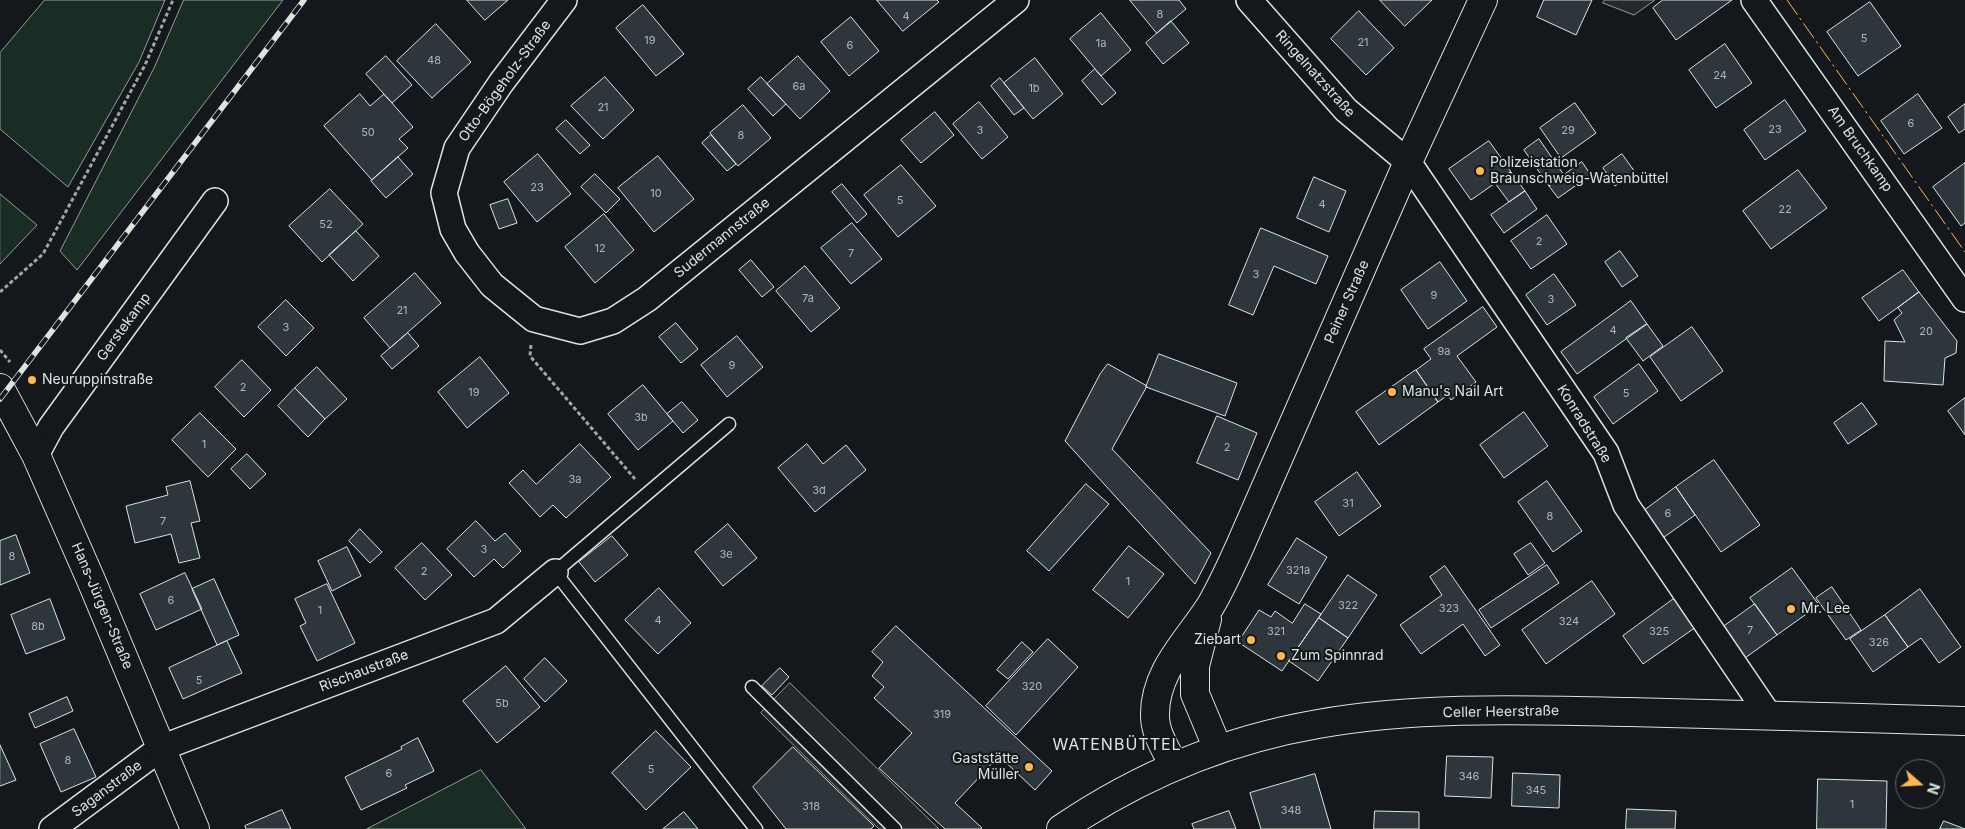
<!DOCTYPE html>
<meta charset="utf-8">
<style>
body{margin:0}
#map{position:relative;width:1965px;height:829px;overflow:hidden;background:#14181c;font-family:Inter,sans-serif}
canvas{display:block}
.north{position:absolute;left:1895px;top:759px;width:50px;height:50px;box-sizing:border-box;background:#14181c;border:1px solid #626a69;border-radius:50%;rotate:109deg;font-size:14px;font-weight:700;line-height:20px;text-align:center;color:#d8e6dc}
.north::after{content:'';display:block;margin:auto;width:18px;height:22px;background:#ffb74d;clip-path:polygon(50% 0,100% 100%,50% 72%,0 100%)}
</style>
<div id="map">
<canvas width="1965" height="829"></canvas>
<div class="north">N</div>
</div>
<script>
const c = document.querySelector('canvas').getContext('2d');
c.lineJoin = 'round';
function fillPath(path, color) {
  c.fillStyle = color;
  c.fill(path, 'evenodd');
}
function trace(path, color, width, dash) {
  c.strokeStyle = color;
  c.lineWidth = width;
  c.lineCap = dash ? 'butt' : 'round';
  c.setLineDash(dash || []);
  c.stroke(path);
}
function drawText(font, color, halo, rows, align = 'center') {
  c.font = font + ' Inter,sans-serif';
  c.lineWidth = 4;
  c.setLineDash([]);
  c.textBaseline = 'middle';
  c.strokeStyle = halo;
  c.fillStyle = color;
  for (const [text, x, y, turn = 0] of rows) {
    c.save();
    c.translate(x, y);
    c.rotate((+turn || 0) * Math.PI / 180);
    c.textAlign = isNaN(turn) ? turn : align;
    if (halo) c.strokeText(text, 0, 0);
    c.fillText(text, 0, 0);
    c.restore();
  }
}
const green = new Path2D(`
 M45,0H165L139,62L68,187L0,129V53Z
 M184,0H283L77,270L60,251L154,68Z
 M0,194L37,225L0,264Z
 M481,770L526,829H367Z`);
fillPath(green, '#1a2d24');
trace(green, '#939e99', 1);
const parking = new Path2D(`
 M1605,0H1655L1634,15L1603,3Z
 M790,683L939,829H879L761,713Z`);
fillPath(parking, '#24282b');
trace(parking, '#939e99', 1);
const building = new Path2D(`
 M467,0H508L485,20Z
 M877,0H937L939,2L903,31Z
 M1130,0H1179L1186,9L1157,33Z
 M1380,0H1432L1405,26Z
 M1544,0H1592L1576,35L1537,17Z
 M1663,0H1732L1676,40L1653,8Z
 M1870,2L1901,46L1858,76L1827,32Z
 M643,5L684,54L656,76L616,28Z
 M1359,11L1394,48L1366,75L1331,39Z
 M1101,13L1131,50L1101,76L1070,39Z
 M851,17L879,51L849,76L821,42Z
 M1171,21L1189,43L1163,64L1146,43Z
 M436,24L471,62L432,98L397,61Z
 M1725,44L1752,83L1716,108L1689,70Z
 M386,56L412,85L392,103L366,74Z
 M798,56L830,91L800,119L767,84Z
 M1035,58L1063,94L1033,119L1004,83Z
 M1095,69L1116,93L1102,105L1082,81Z
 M605,77L634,110L603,139L571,106Z
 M761,77L786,104L773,116L748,89Z
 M1000,78L1024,108L1014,115L991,86Z
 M360,94L370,106L384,94L413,127L399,139L408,148L372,180L324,126Z
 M1918,94L1942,128L1904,154L1881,121Z
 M1785,100L1806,131L1765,160L1744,130Z
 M979,102L1008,137L982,159L953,124Z
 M1575,103L1596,133L1561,158L1540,128Z
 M1965,104V129L1959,133L1948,117Z
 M743,105L771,138L738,166L710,133Z
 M935,112L954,135L921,163L901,140Z
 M566,120L590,145L580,154L556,129Z
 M711,135L736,164L727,171L702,143Z
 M1539,139L1564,175L1549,186L1524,150Z
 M1489,141L1511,172L1471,200L1449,169Z
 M538,154L571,194L537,222L504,182Z
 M1622,154L1635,172L1615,186L1603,168Z
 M658,156L694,199L654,232L618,188Z
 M398,157L413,174L386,198L371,181Z
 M1582,162L1591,175L1558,198L1549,186Z
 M1965,163V223L1961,226L1933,187Z
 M901,165L936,206L898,237L864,195Z
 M1798,170L1827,208L1771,249L1743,211Z
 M1511,172L1525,191L1509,202L1495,183Z
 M595,174L620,199L606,213L581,187Z
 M1314,177L1346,191L1329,232L1297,218Z
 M842,184L867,214L857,223L832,192Z
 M330,189L363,224L322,262L289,226Z
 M1525,191L1537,209L1504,233L1491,215Z
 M508,199L517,223L499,229L490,205Z
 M604,214L634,250L595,283L565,247Z
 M1547,215L1567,244L1531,269L1511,241Z
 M852,223L882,259L851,284L821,248Z
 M1261,228L1328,256L1316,284L1274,266L1253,315L1229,305Z
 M356,231L379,256L353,281L329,255Z
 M1620,251L1638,276L1622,287L1605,262Z
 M751,260L774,287L762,297L739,270Z
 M1440,262L1467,301L1428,329L1401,290Z
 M805,266L840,308L811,332L776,291Z
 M1903,270L1919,292L1879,321L1862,298Z
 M415,273L441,303L390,348L364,318Z
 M1554,274L1576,305L1547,325L1526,295Z
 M1919,292L1957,341L1956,353L1945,358L1943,385L1884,381L1885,341L1905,342L1894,320L1902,313L1898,308Z
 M286,300L314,328L286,356L258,327Z
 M1631,301L1647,324L1577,374L1561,352Z
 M1483,307L1497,327L1457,356L1476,382L1451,400L1448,395L1438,402L1416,370L1431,359L1424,349Z
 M676,323L698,349L681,363L659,337Z
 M1647,324L1663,346L1643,361L1626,338Z
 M1692,327L1723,371L1681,401L1650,357Z
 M408,333L419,346L392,369L381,356Z
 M737,336L763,367L727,397L701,365Z
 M1159,354L1237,383L1225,416L1146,387Z
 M480,357L509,393L467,428L438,392Z
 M242,360L271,390L244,417L215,387Z
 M1108,364L1147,386L1112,449L1211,553L1195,584L1065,441L1100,374Z
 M1639,364L1658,391L1613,424L1594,397Z
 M317,367L347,399L325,419L295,388Z
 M1416,370L1438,402L1379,445L1356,412Z
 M643,385L673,421L638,450L608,414Z
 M295,388L325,419L308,437L278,406Z
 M1965,398V435L1948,411Z
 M682,402L698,420L683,433L667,414Z
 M1862,403L1877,424L1848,444L1834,423Z
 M1524,412L1548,446L1504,478L1480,445Z
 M200,413L236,449L208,477L172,440Z
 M1217,416L1257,433L1238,480L1197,463Z
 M580,444L611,477L566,518L553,505L540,517L509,483L523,470L536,484Z
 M807,444L823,464L846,445L866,470L815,512L778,468Z
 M247,454L266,474L250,489L231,469Z
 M1714,460L1760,525L1721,552L1676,487Z
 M1357,472L1381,506L1339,536L1315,502Z
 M190,481L200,521L191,523L200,558L179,563L171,534L135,543L126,506L168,495L166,487Z
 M1547,481L1582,531L1553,552L1518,502Z
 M1086,484L1109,504L1049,571L1027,551Z
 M1676,487L1695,515L1660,540L1641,513Z
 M476,521L495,541L505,533L521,551L503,568L494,559L474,577L447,549Z
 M728,524L757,558L723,586L695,552Z
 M360,529L382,552L370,563L349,541Z
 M16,535L30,573L0,585V541Z
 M612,536L628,555L595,582L579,562Z
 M1297,538L1327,557L1299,604L1268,585Z
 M422,543L452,575L425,600L395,568Z
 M1531,543L1545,563L1528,575L1514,554Z
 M1129,546L1164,574L1128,618L1093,590Z
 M347,547L361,576L332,591L318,561Z
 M1547,565L1559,583L1491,628L1479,610Z
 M1445,566L1500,645L1485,656L1463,624L1421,654L1400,625L1442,595L1430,577Z
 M1792,568L1819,605L1777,635L1750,598Z
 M185,573L202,609L156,630L140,594Z
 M1348,575L1377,595L1348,638L1319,618Z
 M214,579L239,635L217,645L192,589Z
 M1592,581L1615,614L1546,664L1522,630Z
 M327,584L355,643L317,661L300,626L306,623L295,599Z
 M1832,587L1861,630L1846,640L1816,598Z
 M659,588L691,623L658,654L625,620Z
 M1920,589L1961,647L1939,663L1921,638L1908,647L1885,615Z
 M1675,598L1696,627L1643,664L1623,636Z
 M50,599L65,639L26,654L11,615Z
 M1305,604L1321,614L1282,671L1238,642L1259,610L1271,617L1275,611L1292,623Z
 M1755,604L1777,635L1745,658L1723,627Z
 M1885,615L1908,647L1873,672L1850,639Z
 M1319,618L1348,638L1318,681L1289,661Z
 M896,626L1052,771L1035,790L999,756L955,803L982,828L980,829H945L879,768L912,733L874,698L884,687L872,676L883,662L872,652Z
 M1048,639L1078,667L1016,735L986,706Z
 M227,641L242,673L183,699L169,668Z
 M1022,642L1033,652L1008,679L997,670Z
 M545,658L567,681L545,702L524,679Z
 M506,666L540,707L497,743L463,701Z
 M780,668L789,677L772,695L762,686Z
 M67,697L73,711L35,728L29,714Z
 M74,729L96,777L61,792L40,744Z
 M656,731L691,767L646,810L612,773Z
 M418,738L434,771L405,785L407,788L361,810L345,777L402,749L401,747Z
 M0,745L16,780L0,786Z
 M793,747L874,826L871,829H786L753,787Z
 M1447,756L1493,757L1491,798L1445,796Z
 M1513,773L1560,775L1559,808L1512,806Z
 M1315,774L1331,829H1261L1250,793Z
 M1818,779L1887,781L1886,829H1817Z
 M1627,809L1676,811L1675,829H1626Z
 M282,810L291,829H246L245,826Z
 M1229,811L1236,829H1194L1192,824Z
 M1375,811L1419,812V829H1374Z
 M684,812L698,829H663Z
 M1944,821L1965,829H1940Z`);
fillPath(building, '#2c363c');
trace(building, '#d8e6dc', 1);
const lane = new Path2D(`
 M729,424L555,572L756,829
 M752,687L895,829`);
const street = new Path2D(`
 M564,0L501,83L457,148L444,193L453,229L467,253L492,285L534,319L580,331L613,321L647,299L1016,0
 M1249,0L1346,110L1408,162L1606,453L1626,505L1768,714
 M1754,0L1965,299
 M36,455L51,427L215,201
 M52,829L161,748L496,621L555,572`);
const secondary = new Path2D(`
 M0,388L36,455L91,580L195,829
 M1207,619L1195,666V694L1218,749
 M1174,766C1167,751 1155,734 1155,716C1154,671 1189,640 1211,605C1222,586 1231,566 1240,546L1408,162L1483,0`);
const primary = new Path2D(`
 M1061,829C1139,776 1225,740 1318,724C1420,706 1526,710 1629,712C1741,714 1853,718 1965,721`);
trace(lane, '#d8e6dc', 15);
trace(street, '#d8e6dc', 28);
trace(secondary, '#d8e6dc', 30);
trace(primary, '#d8e6dc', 30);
trace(new Path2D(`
 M0,292L43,254L145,65L173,0
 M531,345L530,356L635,479
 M0,350L10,362`), '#9da8a2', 3, [4, 2.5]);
trace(lane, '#14181c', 12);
trace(street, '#14181c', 25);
trace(secondary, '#14181c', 28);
trace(primary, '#14181c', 28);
const rail = new Path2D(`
 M0,399L304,0`);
trace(rail, '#d8e6dc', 5.5);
trace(rail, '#14181c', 4, [11]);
trace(new Path2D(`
 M1787,0L1965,252`), '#ffb74d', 1, [18, 4, 2.5, 4]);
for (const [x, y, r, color] of [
 [1480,171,5,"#ffb74d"],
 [32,380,5,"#ffb74d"],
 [1392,392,5,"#ffb74d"],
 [1791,609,5,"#ffb74d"],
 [1251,640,5,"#ffb74d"],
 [1281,656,5,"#ffb74d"],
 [1029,767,5,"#ffb74d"]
]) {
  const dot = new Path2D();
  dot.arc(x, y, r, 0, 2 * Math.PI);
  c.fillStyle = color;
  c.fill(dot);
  trace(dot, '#14181c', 2);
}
drawText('11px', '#adbab4', null, [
 ["8",1160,15],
 ["4",906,17],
 ["5",1864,39],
 ["19",650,41],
 ["21",1363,43],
 ["1a",1101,44],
 ["6",850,46],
 ["48",434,61],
 ["24",1720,76],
 ["6a",799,87],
 ["1b",1034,89],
 ["21",603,108],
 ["6",1911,124],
 ["23",1775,130],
 ["3",980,131],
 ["29",1568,131],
 ["50",368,133],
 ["8",741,136],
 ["23",537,188],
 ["10",656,194],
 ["5",900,201],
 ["4",1322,205],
 ["22",1785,210],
 ["52",326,225],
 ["2",1539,242],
 ["12",600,249],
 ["7",851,254],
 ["3",1256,275],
 ["9",1434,296],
 ["7a",808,299],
 ["3",1551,300],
 ["21",402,311],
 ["3",286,328],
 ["4",1613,331],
 ["20",1926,332],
 ["9a",1444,352],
 ["9",732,366],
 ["2",243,388],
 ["19",474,393],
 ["5",1626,394],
 ["3b",641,418],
 ["1",204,445],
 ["2",1227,448],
 ["3a",575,480],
 ["3d",819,491],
 ["31",1348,504],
 ["6",1668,514],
 ["8",1550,517],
 ["7",163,522],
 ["3",484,550],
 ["3e",726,555],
 ["8",12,557],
 ["321a",1298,571],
 ["2",424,572],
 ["1",1128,582],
 ["6",171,601],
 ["322",1348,606],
 ["323",1449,609],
 ["1",320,611],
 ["4",658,621],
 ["324",1569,622],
 ["8b",38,627],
 ["7",1750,631],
 ["321",1276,632],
 ["325",1659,632],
 ["326",1879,643],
 ["5",199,681],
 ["320",1032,687],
 ["5b",502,704],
 ["319",942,715],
 ["8",68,761],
 ["5",651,770],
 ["6",389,774],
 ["346",1469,777],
 ["345",1536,791],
 ["1",1852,805],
 ["318",811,807],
 ["348",1291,811]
]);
drawText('14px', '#d8e6dc', '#14181c', [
 ["Ringelnatzstraße",1315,74,48],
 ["Otto-Bögeholz-Straße",505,81,-54],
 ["Am Bruchkamp",1860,149,55],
 ["Sudermannstraße",722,238,-39],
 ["Peiner Straße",1347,302,-66],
 ["Gerstekamp",124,327,-54],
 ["Konradstraße",1584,424,58],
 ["Hans-Jürgen-Straße",102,606,67],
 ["Rischaustraße",364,671,-21],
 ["Celler Heerstraße",1501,712,-1],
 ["Saganstraße",107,789,-37]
]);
drawText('14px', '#d8e6dc', '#14181c', [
 ["Polizeistation",1490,163],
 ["Braunschweig-Watenbüttel",1490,179],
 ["Neuruppinstraße",42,380],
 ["Manu's Nail Art",1402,392],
 ["Mr. Lee",1801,609],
 ["Ziebart",1241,640,"right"],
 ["Zum Spinnrad",1291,656],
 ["Gaststätte",1019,759,"right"],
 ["Müller",1019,775,"right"]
], 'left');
c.letterSpacing = '1px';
drawText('16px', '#d8e6dc', '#14181c', [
 ["WATENBÜTTEL",1117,745]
]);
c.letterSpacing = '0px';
</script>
